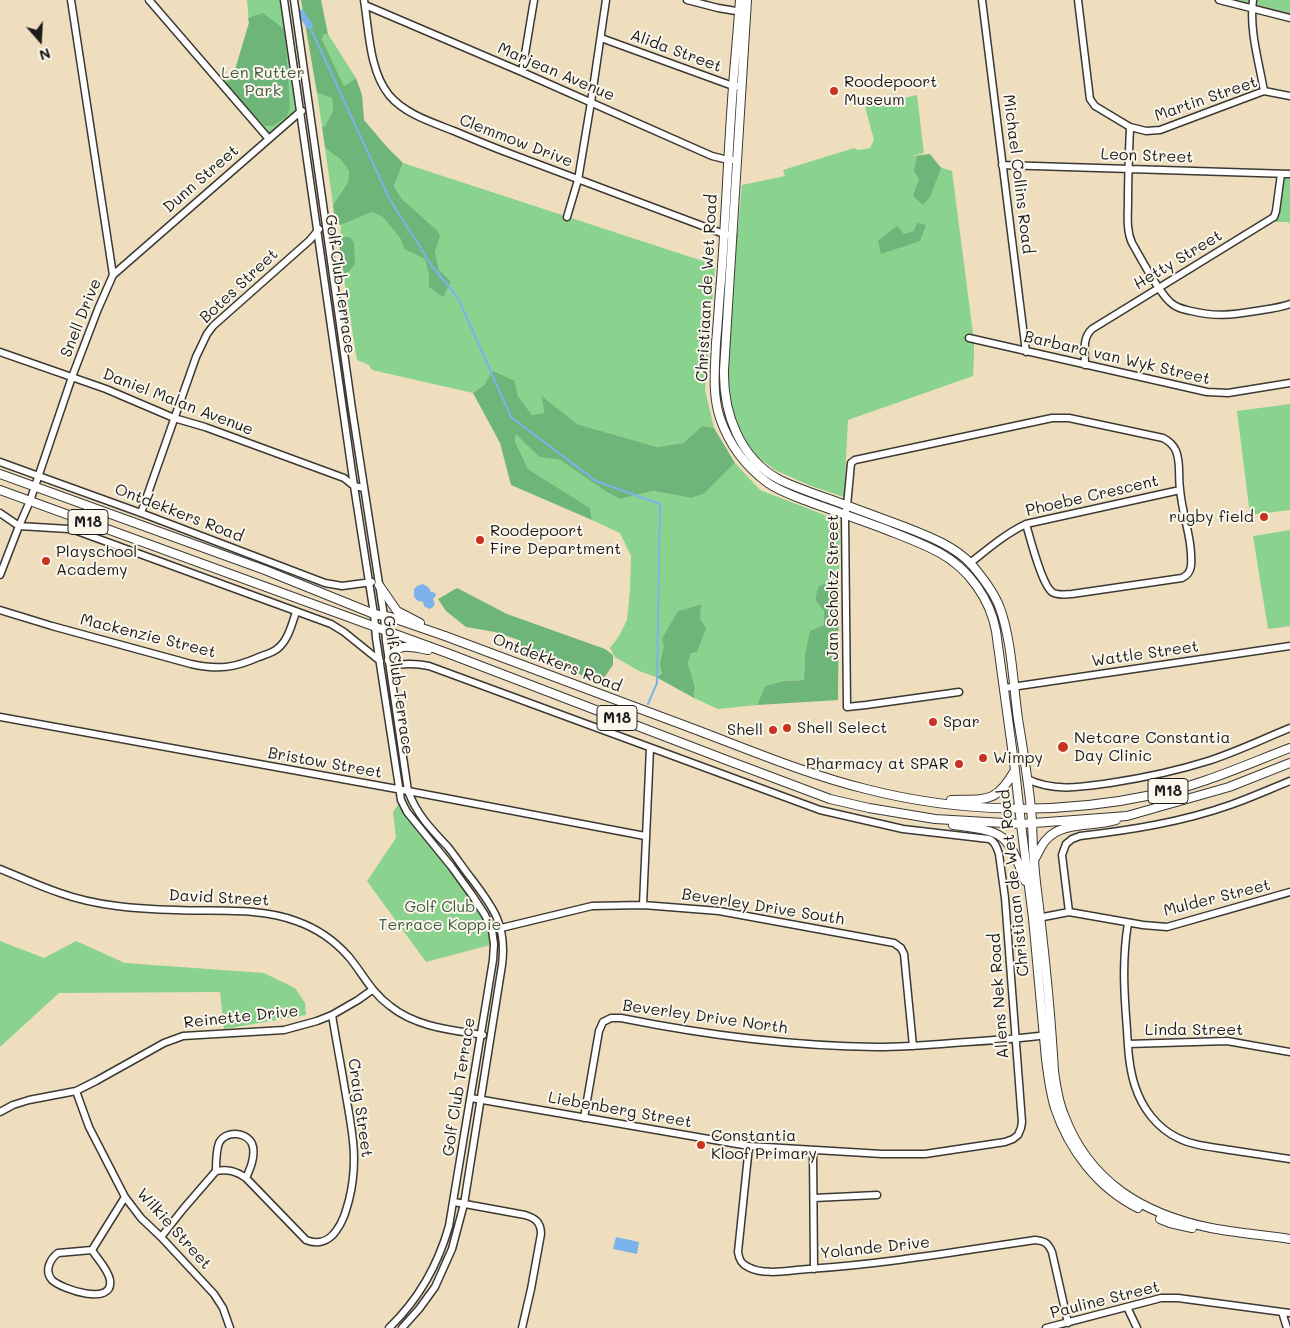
<!DOCTYPE html>
<style>
body{margin:0}
#map{position:relative;width:1290px;height:1328px;overflow:hidden;background:#eedebd;font-family:Mali,sans-serif}
canvas{display:block}
.north{position:absolute;left:15px;top:15px;width:50px;height:50px;-webkit-text-stroke:4px #fbf7ec;paint-order:stroke;rotate:161deg;font-size:14px;font-weight:700;line-height:20px;text-align:center;color:#1c1c1c}
.north::after{content:'';display:block;margin:auto;width:18px;height:22px;background:#1c1c1c;clip-path:polygon(50% 0,100% 100%,50% 72%,0 100%)}
</style>
<div id="map">
<canvas width="1290" height="1328"></canvas>
<div class="north">N</div>
</div>
<script>
const c = document.querySelector('canvas').getContext('2d');
c.lineJoin = 'round';
function fillPath(path, color) {
  c.fillStyle = color;
  c.fill(path, 'evenodd');
}
function trace(path, color, width, dash) {
  c.strokeStyle = color;
  c.lineWidth = width;
  c.lineCap = dash ? 'butt' : 'round';
  c.setLineDash(dash || []);
  c.stroke(path);
}
function drawText(font, color, halo, rows, align = 'center') {
  c.font = font + ' Mali,sans-serif';
  c.lineWidth = 4;
  c.setLineDash([]);
  c.textBaseline = 'middle';
  c.strokeStyle = halo;
  c.fillStyle = color;
  for (const [text, x, y, turn = 0] of rows) {
    c.save();
    c.translate(x, y);
    c.rotate((+turn || 0) * Math.PI / 180);
    c.textAlign = isNaN(turn) ? turn : align;
    if (halo) c.strokeText(text, 0, 0);
    c.fillText(text, 0, 0);
    c.restore();
  }
}
fillPath(new Path2D(`
 M247,0H281L297,111L269,136L222,81L235,70L249,23Z
 M1238,0H1290V13Z
 M324,34H328L356,78L344,86L322,39Z
 M317,93L332,98L333,111L325,126L322,127Z
 M917,95L924,153L911,156L930,154C935,167 940,167 952,171L974,341V356L973,376L848,420L844,497L811,486L777,471L757,457L742,439L731,412L725,368L742,185L785,176L856,166L785,176L783,170L854,148L858,150L870,148L874,140L865,107Z
 M325,148L341,160L349,171L348,182L333,205Z
 M403,163L715,265L705,390L714,428L702,426L683,443L657,447L577,424L543,397L544,414L532,415L518,396L515,381L494,372L484,385L473,393L372,370L369,365L357,360L344,279L355,264L350,237H340L341,225L372,212L383,216L400,238L404,249L425,259L429,276V287L451,281L439,270L435,252L437,230L402,199L394,186Z
 M1282,178H1290V224L1287,222H1274Z
 M1290,404V510L1250,515L1237,411Z
 M516,433L539,457L560,460L608,493L620,499L653,491L691,498L704,494L735,463L760,490L835,519L840,527L839,576L818,588L815,600L824,611V625L805,654L804,680L783,681L765,686L757,705L718,709L694,698L695,687L688,663L700,619V604L678,611C670,631 659,652 662,674L656,677L639,671L615,657L610,648L619,636L627,620L630,590L631,556L620,533L592,520L590,508L528,469L515,441Z
 M1290,530V626L1268,629L1253,536Z
 M401,800L485,915L494,944L426,962L367,881L396,838L393,812Z
 M0,941L44,958L76,941L125,963L264,973L295,988L305,1003L306,1015L224,1029L220,992L59,993L0,1047Z`), '#89d38f');
fillPath(new Path2D(`
 M301,0H321L328,34H324L322,39L344,86L356,78L362,95L364,120L387,147L403,163L394,186L402,199L437,230L440,236L435,252L439,270L451,281L443,297L429,287V276L425,259L404,249L400,238L383,217L372,212L341,225L335,224L333,205L348,182L349,171L341,160L325,148L322,127L325,126L333,111L332,98L317,93Z
 M263,13L285,30L290,107L287,116L273,126H265L225,84L235,75V70L249,23L248,18Z
 M930,154L941,168L930,197L923,205L913,196L919,179L914,171L917,156Z
 M917,223L926,225L920,241L881,254L878,241L897,226L904,234L914,231Z
 M338,237H350L354,243L355,264L344,279Z
 M493,371L515,381L518,396L532,415L544,413L542,396L577,424L657,447L683,443L702,426L714,428L735,463L704,494L691,498L653,491L620,499L608,493L560,460L539,457L516,434L515,441L528,469L590,508L592,520L511,485L500,443L473,393L484,385Z
 M839,576L838,700L757,705L765,686L783,681L804,680L805,654L810,631L824,625V611L815,600L818,587Z
 M457,588L507,614L605,649L613,655V665L603,679L586,677L555,664V659L541,653L535,659L517,651L519,640L495,632L466,627L446,611L438,599Z
 M701,604L700,619L706,628L697,652L691,653L688,663L695,687L694,698L656,677L662,674L660,664L664,646L662,639L678,611Z`), '#6eb57a');
fillPath(new Path2D(`
 M423,584L428,587L431,591L430,592H433L436,594L435,597L433,599L435,604L432,608L429,609L424,606L423,602L418,601L414,597V589L417,586Z
 M616,1237L639,1242L637,1254L613,1249Z`), '#7cb3eb');
trace(new Path2D(`
 M309,25L389,198L432,266L458,298L511,417L596,481L660,504L657,683L648,704`), '#7cb3eb', 2);
trace(new Path2D(`
 M301,13L309,25`), '#7cb3eb', 7);
const minor = new Path2D(`
 M149,0L269,139
 M284,0L354,486L374,614L376,638L401,800L407,812L451,866L472,895L485,915L492,930L494,944L493,960L487,997L449,1226C438,1265 418,1300 389,1328
 M294,0L352,409L384,616L386,641L408,791C417,815 431,829 448,847C456,857 463,868 471,878C494,908 507,926 502,965L464,1204L452,1249L435,1287L419,1309L402,1328
 M364,0C369,30 369,70 389,95C405,114 431,122 454,131C473,139 492,147 511,154C582,181 653,207 724,234L733,236
 M687,0L718,8L742,12
 M982,0L1026,352
 M1078,0L1090,99L1095,106L1130,127L1146,131L1160,130L1264,91L1290,96
 M1219,0L1290,18
 M1253,0C1249,30 1259,62 1264,91
 M365,5L522,72L712,156L728,160H737
 M601,38L733,86H742
 M522,72L534,0
 M1130,127C1129,152 1128,176 1128,201C1128,215 1126,230 1132,243C1142,260 1157,290 1170,302C1176,308 1183,309 1191,311C1216,317 1231,315 1256,311C1268,309 1279,308 1290,304
 M1002,165L1290,174
 M567,217L578,180L591,102L606,0
 M113,275L301,111H302
 M969,338L1207,392L1228,393L1290,383
 M0,352L106,389L174,418L205,427L344,478L354,486L364,488
 M1085,365C1085,352 1082,338 1092,329L1274,217L1276,211L1281,174
 M0,462L141,513L325,583L342,586L372,582
 M0,513L19,526L69,529L77,531L331,624L344,632L380,661
 M141,513L196,357L207,334L213,326L310,240L319,229
 M970,563C988,549 1005,534 1026,524L1180,490
 M0,575L19,526L30,501L72,377L98,309L113,275L71,0
 M0,610L52,626L191,664C218,670 234,668 259,657C264,655 272,653 277,649C288,641 292,624 296,612
 M390,666C404,663 415,663 429,666L820,810L903,829L989,839C995,841 997,848 999,854L1005,898L1022,1122L1021,1128L1018,1135L1013,1139L1005,1142L925,1154H882L749,1146L471,1098
 M1005,688L1290,646
 M959,692L866,705L847,707L845,515L847,506L851,463L855,460L1052,418H1069L1163,438C1169,441 1173,444 1176,451C1181,463 1178,476 1180,489C1182,515 1193,540 1191,566C1190,572 1188,575 1182,578L1072,594C1066,594 1057,596 1052,592C1042,585 1030,538 1026,524
 M0,717L408,791L645,836
 M1027,779C1054,792 1082,787 1110,783C1143,778 1176,771 1208,761C1236,752 1263,739 1290,728
 M0,869C20,877 39,886 60,893C96,906 137,909 176,910C214,912 259,907 296,921C316,928 335,941 349,957C363,974 371,992 390,1006C416,1027 451,1030 483,1035
 M643,905L650,748
 M1069,912L1062,855L1066,844L1072,839L1080,836C1131,830 1182,822 1230,805C1250,798 1270,789 1290,781
 M1038,918L1069,912L1143,925L1167,927L1290,892
 M1128,923C1122,960 1124,992 1127,1030C1128,1048 1129,1068 1135,1086C1142,1108 1157,1128 1178,1138C1194,1146 1212,1147 1230,1150C1250,1153 1270,1156 1290,1159
 M497,929L592,906L643,905L719,911L894,943L901,948L904,954L913,1046
 M1128,1044L1227,1041L1290,1052
 M76,1091L89,1127L125,1197L141,1218L161,1237L214,1294L223,1308L230,1328
 M0,1112L13,1105L29,1100L76,1091L96,1081L164,1043L183,1036L284,1030L317,1021L332,1015L358,1000L372,990
 M584,1118L599,1031L603,1022L611,1018H621C705,1035 791,1046 877,1047C902,1047 928,1045 953,1043C984,1041 1016,1039 1047,1035
 M749,1146L738,1252C739,1259 741,1264 748,1267C765,1276 790,1270 808,1269C885,1264 960,1251 1035,1240C1045,1241 1048,1243 1052,1252L1068,1323
 M813,1151L814,1269
 M216,1171C216,1162 216,1151 219,1143C226,1129 250,1132 253,1147C255,1158 250,1169 246,1178
 M814,1198L877,1195
 M454,1202L525,1215C535,1218 541,1222 541,1234L531,1289L522,1328
 M161,1237L184,1208L216,1171C228,1169 236,1171 246,1178L306,1240C318,1245 329,1241 336,1231C343,1222 346,1211 349,1200C359,1160 352,1130 345,1090C341,1065 336,1040 332,1015
 M92,1250C98,1260 108,1269 110,1280C114,1307 61,1289 52,1280C44,1271 50,1259 58,1253L92,1250L125,1197
 M1127,1307L1137,1328
 M1282,1312L1287,1328
 M1046,1328L1161,1298H1178L1290,1313`);
const major = new Path2D(`
 M740,0C738,29 735,58 733,87C728,151 726,216 721,280C719,301 718,322 716,343C715,368 712,394 720,418C729,444 746,467 768,483C782,493 800,498 815,504C838,512 860,520 882,528C902,536 922,543 940,553C969,569 990,599 996,631L1015,770L1021,824L1033,918L1046,1059C1048,1075 1050,1092 1055,1108C1069,1150 1098,1188 1138,1208
 M747,0L724,370C723,413 740,459 780,480C797,488 815,494 832,500C856,509 881,518 905,527C928,536 955,546 972,565C983,578 994,592 1000,608C1012,642 1013,683 1018,719C1023,749 1028,779 1031,809C1033,826 1032,843 1034,860C1035,879 1038,897 1040,916C1046,967 1051,1019 1054,1071C1056,1086 1058,1101 1064,1115C1089,1182 1143,1214 1211,1228C1237,1233 1264,1235 1290,1239
 M0,474L265,570L374,614L390,617L445,636C525,666 606,696 686,726C745,748 805,774 866,789C959,813 1058,815 1152,795C1200,786 1245,765 1290,748
 M0,490L447,653L729,761L830,799L869,808L935,819L1021,824L1127,816L1229,787L1290,763
 M379,585L397,611L420,623
 M389,660C397,641 411,647 428,650
 M951,800C986,799 996,804 1015,770
 M953,825C1004,832 1007,831 1025,881
 M1034,860C1038,854 1041,845 1046,840C1061,821 1095,827 1116,820
 M1160,1219L1170,1223L1192,1228`);
trace(minor, '#3c3934', 9);
trace(major, '#3c3934', 10);
trace(minor, '#fff', 6);
trace(major, '#fff', 8);
for (const [x, y, r, color] of [
 [834,91,5,"#c8321e"],
 [1264,517,5,"#c8321e"],
 [480,540,5,"#c8321e"],
 [46,561,5,"#c8321e"],
 [933,722,5,"#c8321e"],
 [787,728,5,"#c8321e"],
 [773,730,5,"#c8321e"],
 [1063,747,6,"#c8321e"],
 [983,758,5,"#c8321e"],
 [959,764,5,"#c8321e"],
 [701,1145,5,"#c8321e"]
]) {
  const dot = new Path2D();
  dot.arc(x, y, r, 0, 2 * Math.PI);
  c.fillStyle = color;
  c.fill(dot);
  trace(dot, '#fbf7ec', 2);
}
for (const [x, y, w] of [
 [88,522,40],
 [617,718,40],
 [1168,791,40]
]) {
  const box = new Path2D();
  box.roundRect(x - w / 2, y - 12.5, w, 25, 4);
  c.fillStyle = '#fbf7ec';
  c.fill(box);
  trace(box, '#1c1c1c', 1);
}
drawText('bold 15px', '#1c1c1c', null, [
 ["M18",88,522],
 ["M18",617,718],
 ["M18",1168,791]
]);
drawText('16px', '#1c1c1c', '#fbf7ec', [
 ["Alida Street",676,51,20],
 ["Marjean Avenue",556,72,23],
 ["Martin Street",1206,99,-19],
 ["Clemmow Drive",516,141,21],
 ["Leon Street",1147,156,2],
 ["Michael Collins Road",1018,174,83],
 ["Dunn Street",201,179,-41],
 ["Hetty Street",1178,260,-31],
 ["Golf Club Terrace",340,284,82],
 ["Botes Street",239,286,-43],
 ["Christiaan de Wet Road",707,288,-87],
 ["Snell Drive",81,318,-68],
 ["Barbara van Wyk Street",1117,358,13],
 ["Daniel Malan Avenue",178,402,21],
 ["Phoebe Crescent",1092,496,-13],
 ["Ontdekkers Road",179,513,21],
 ["Jan Scholtz Street",833,587,-90],
 ["Mackenzie Street",148,636,14],
 ["Wattle Street",1145,654,-8],
 ["Ontdekkers Road",557,663,21],
 ["Golf Club Terrace",398,685,82],
 ["Bristow Street",325,763,10],
 ["Christiaan de Wet Road",1014,883,-96],
 ["David Street",219,898,3],
 ["Mulder Street",1217,898,-14],
 ["Beverley Drive South",763,907,9],
 ["Allens Nek Road",999,996,-94],
 ["Reinette Drive",241,1017,-6],
 ["Beverley Drive North",705,1017,8],
 ["Linda Street",1194,1030],
 ["Golf Club Terrace",459,1087,-81],
 ["Craig Street",360,1108,82],
 ["Liebenberg Street",620,1110,10],
 ["Wilkie Street",174,1229,48],
 ["Yolande Drive",875,1248,-6],
 ["Pauline Street",1105,1300,-14]
]);
drawText('16px', '#425c44', '#fbf7ec', [
 ["Len Rutter",263,73],
 ["Park",263,91],
 ["Golf Club",440,907],
 ["Terrace Koppie",440,925]
]);
drawText('16px', '#1c1c1c', '#fbf7ec', [
 ["Roodepoort",844,82],
 ["Museum",844,100],
 ["rugby field",1254,517,"right"],
 ["Roodepoort",490,531],
 ["Fire Department",490,549],
 ["Playschool",56,552],
 ["Academy",56,570],
 ["Spar",943,722],
 ["Shell Select",797,728],
 ["Shell",763,730,"right"],
 ["Netcare Constantia",1074,738],
 ["Day Clinic",1074,756],
 ["Wimpy",993,758],
 ["Pharmacy at SPAR",949,764,"right"],
 ["Constantia",711,1136],
 ["Kloof Primary",711,1154]
], 'left');
</script>
